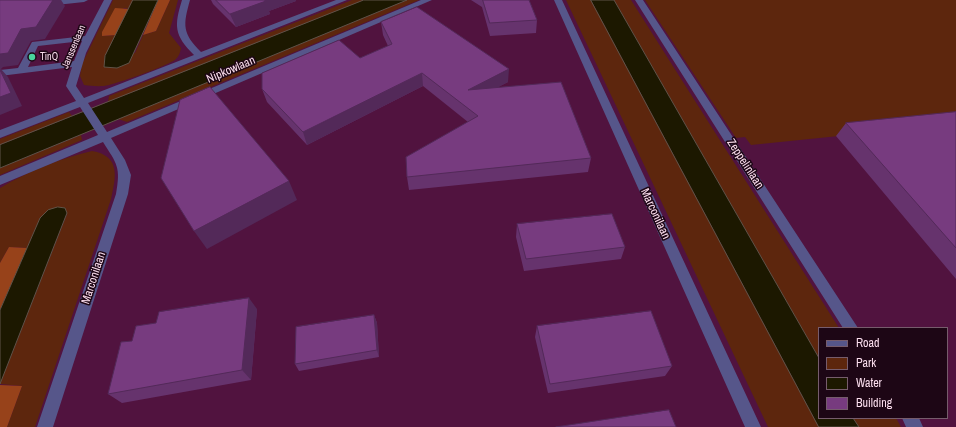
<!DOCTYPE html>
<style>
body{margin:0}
#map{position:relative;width:956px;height:427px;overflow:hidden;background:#440c33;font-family:"Archivo Narrow",sans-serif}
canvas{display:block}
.legend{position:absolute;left:818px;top:327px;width:130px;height:92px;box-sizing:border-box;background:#1d0615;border:1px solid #765c6c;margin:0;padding:5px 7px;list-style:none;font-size:12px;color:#fbdeee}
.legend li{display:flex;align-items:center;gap:8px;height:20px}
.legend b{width:20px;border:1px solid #765c6c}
</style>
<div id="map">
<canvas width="956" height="427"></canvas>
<ul class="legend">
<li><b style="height:5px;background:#56568a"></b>Road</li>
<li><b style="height:11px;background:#5d260d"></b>Park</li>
<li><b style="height:11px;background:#1c1800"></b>Water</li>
<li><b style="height:11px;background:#773b7f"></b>Building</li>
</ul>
</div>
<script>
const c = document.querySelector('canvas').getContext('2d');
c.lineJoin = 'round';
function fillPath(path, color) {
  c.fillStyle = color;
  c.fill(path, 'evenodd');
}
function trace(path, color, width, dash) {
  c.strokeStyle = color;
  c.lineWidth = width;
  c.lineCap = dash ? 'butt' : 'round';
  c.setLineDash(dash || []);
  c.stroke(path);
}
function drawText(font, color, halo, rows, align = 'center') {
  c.font = font + ' "Archivo Narrow",sans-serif';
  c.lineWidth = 3;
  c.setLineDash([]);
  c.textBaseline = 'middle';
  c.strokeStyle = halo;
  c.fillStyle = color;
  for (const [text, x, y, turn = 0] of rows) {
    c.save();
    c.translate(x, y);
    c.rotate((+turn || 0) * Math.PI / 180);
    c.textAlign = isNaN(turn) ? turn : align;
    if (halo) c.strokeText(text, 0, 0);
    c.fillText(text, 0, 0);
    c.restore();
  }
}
fillPath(new Path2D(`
 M0,0H956V427H0ZM819,328H947V418H819Z`), '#51133f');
fillPath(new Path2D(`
 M113,0H133L129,9L124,8L102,32V36L116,35L105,56L135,53L143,35L156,31L170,0H178L169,33L181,48C180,53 179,56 176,59C168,66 121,82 109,85C101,87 92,86 84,85L80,76L82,64Z
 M352,0H364L108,102L109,96Z
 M407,0H419L127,122L118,119Z
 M566,0H591L819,427H768Z
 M614,0H631L839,328H819V358Z
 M645,0H956V124L751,145L745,137L736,138Z
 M69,112L72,116L0,145V139Z
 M81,135L82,140L75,143L0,175V168Z
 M92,151C121,156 116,177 111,199L35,427H7L22,386L0,384L67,214L65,208L40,218L27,248L9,247L0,263V188C27,172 61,158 92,151Z
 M853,418H896L901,427H859Z`), '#5d260d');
fillPath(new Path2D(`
 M158,0H170L156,31L143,35Z
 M115,8L129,9L116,35L102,36V32Z
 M9,247L27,248L0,310V263Z
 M0,385L22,386L7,427H0Z`), '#97421a');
const water = new Path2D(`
 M133,0H158L129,63L117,68L104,67L105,56Z
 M364,0H407L0,168V145Z
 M591,0H614L819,358V418H853L859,427H819Z
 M58,207L65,208L67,213L0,384V310L40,218L48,210Z`);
fillPath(water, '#1c1800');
trace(water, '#5f5347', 1);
fillPath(new Path2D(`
 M62,0H88L84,2L47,6L43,4L47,2Z
 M104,0H112L86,53L76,86L84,98L194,55C174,35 174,26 182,0H190C183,25 182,33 201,52L336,0H347L88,103L107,132L421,0H432L111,138L125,160L131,175L128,194L53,427H37L116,194C121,167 117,164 103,142L0,185V176L98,135L80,107L0,138V130L76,101L66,86L72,67L0,76V70L18,68L32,42L85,36ZM82,41L74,61L28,67L38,46Z
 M554,0H562L761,427H745Z
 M635,0H643L858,328H843Z
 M902,418H919L923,427H906Z`), '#56568a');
fillPath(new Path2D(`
 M211,0H296V1L269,11L270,14L236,27L213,4Z
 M471,0H529L537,20L536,33L490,36L482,7Z
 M381,22L508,82L498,87L591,158L588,172L409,190L407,177L468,122L423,86L307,145L267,102L262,89L360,58L388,46L383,35Z
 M956,112V279L836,136L846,123Z
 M517,224L625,247L621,259L524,271L516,237Z
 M257,309L251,380L122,403L108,394L132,341Z
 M374,315L377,323L379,357L299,371L295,364Z
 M537,326L672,366L665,376L548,393L535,337Z`), '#66336d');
fillPath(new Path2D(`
 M0,0H61L65,6L45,39L31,41L18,65L3,67L1,69L8,77L22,106L0,115Z
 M263,0H296V1L269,11L270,14L236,27L230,14Z
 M509,69L508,82L468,103V90Z
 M422,73L423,86L307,145L303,132Z
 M289,181L297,200L207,249L194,231Z
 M249,298L257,309L251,380L242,370Z
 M374,315L377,323L379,357L377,350Z`), '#532959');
const building = new Path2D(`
 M0,0H53L36,27L21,29L8,53L0,54Z
 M216,0H264L266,1L230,14Z
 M483,0H529L537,20L490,23Z
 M417,7L509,69L468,90L561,82L591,158L407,177L406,157L478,116L422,73L303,132L262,89V73L339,40L360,58L392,44L381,22Z
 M0,70L11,93L0,97Z
 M210,87L289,181L194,231L161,178L180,100Z
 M956,112V248L846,123Z
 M612,214L625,247L526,259L517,224Z
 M249,298L242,370L108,394L121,342L132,341L136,326L156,323L159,312Z
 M651,311L672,366L550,384L537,326Z
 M374,315L377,350L295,364L296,327Z
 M669,410L676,427H556Z`);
fillPath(building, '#773b7f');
trace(building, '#532959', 1);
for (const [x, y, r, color] of [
 [32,57,4,"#49d49c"]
]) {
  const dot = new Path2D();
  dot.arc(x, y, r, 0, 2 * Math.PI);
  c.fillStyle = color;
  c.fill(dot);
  trace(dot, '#1d0615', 1.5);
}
drawText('10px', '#fbdeee', '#1d0615', [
 ["Janssenlaan",74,47,-67]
]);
drawText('10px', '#fbdeee', '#1d0615', [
 ["TinQ",40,57]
], 'left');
drawText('12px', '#fbdeee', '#1d0615', [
 ["Nipkowlaan",231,70,-23],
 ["Zeppelinlaan",745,164,57],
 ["Marconilaan",655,214,65],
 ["Marconilaan",94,278,-72]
]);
</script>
